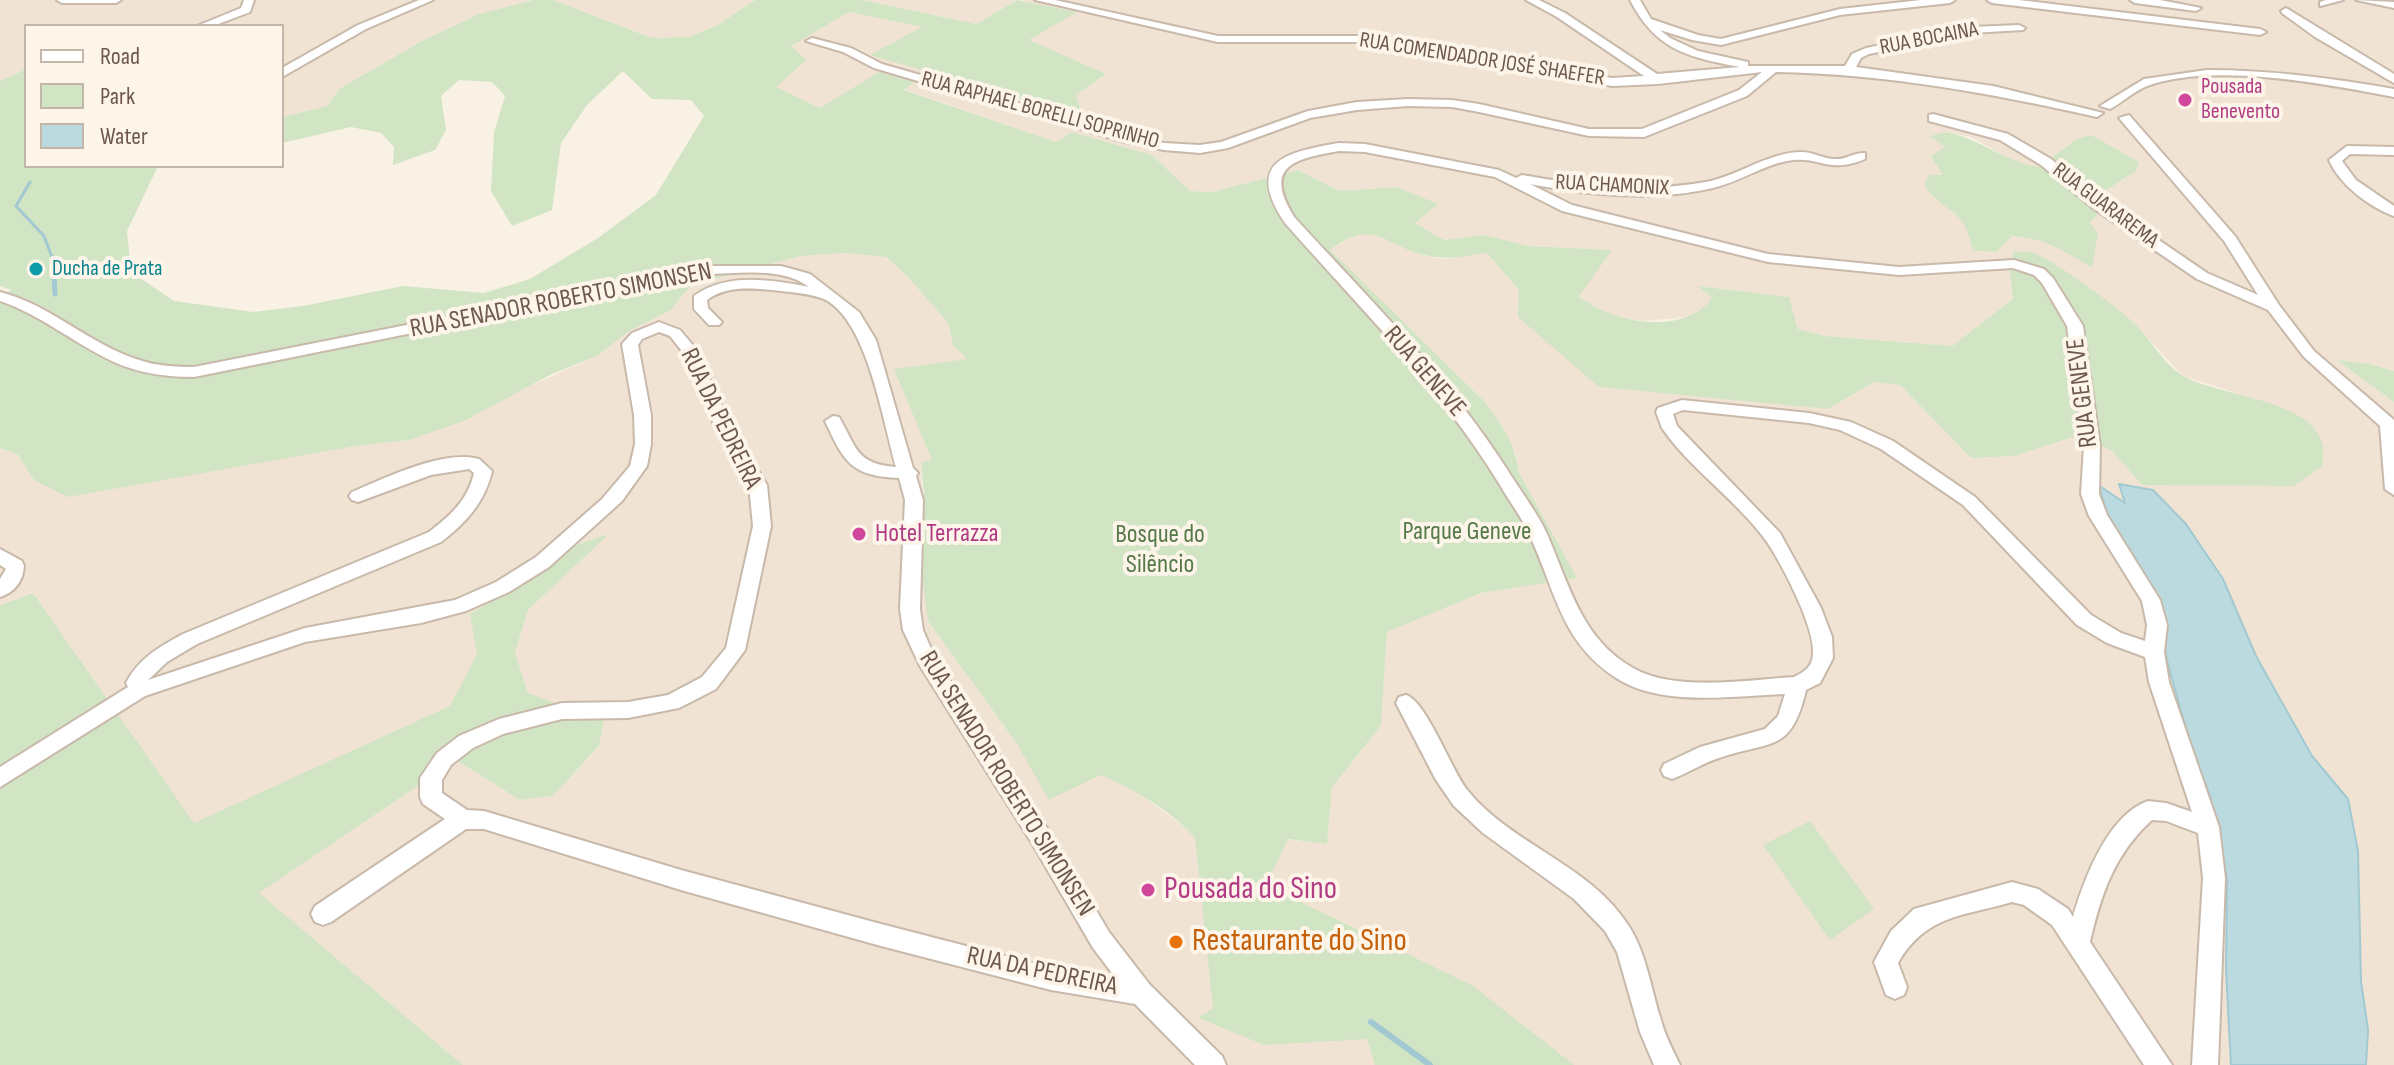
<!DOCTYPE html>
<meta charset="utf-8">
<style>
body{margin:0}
#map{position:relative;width:2394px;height:1065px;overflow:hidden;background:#f9f1e3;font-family:"Sofia Sans Condensed",sans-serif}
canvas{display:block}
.legend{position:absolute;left:24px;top:24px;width:260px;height:144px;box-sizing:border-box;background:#fdf5e9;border:2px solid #c4b7aa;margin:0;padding:10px 14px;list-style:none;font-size:24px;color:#6e594c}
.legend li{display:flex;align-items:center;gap:16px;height:40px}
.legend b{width:40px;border:2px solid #c4b7aa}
</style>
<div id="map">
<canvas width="2394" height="1065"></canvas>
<ul class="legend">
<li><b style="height:10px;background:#fff"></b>Road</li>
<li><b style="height:22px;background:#d1e5c4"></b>Park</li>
<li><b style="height:22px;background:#badae0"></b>Water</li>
</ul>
</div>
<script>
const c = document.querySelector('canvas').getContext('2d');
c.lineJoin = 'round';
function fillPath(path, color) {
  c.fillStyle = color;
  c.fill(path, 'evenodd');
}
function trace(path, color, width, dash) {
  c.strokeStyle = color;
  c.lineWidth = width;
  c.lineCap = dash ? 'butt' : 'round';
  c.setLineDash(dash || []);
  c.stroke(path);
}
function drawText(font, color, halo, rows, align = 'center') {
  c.font = font + ' "Sofia Sans Condensed",sans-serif';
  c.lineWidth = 8;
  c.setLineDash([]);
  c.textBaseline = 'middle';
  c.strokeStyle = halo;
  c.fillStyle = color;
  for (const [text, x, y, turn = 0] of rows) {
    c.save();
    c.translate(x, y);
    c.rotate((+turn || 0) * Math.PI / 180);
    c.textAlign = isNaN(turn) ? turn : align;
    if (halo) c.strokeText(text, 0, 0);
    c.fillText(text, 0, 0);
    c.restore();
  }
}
fillPath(new Path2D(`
 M0,0H533L480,14L420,42L339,89L327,106L282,117V26H26V69L0,81Z
 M553,0H755L718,25L688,37L652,38Z
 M863,0H1017L976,24Z
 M1021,0H2394V371L2370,364L2339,361L2394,402V1065H463L258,893L456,760L520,800L553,796L599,747L528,693L515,654L528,610L607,535L570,547L477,654L451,706L194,824L33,593L0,605V448L18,455L34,480L409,440L597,356L631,330L671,310L691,285L801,256L844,253L885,257L908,277L948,323L953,345L1003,394L974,453L921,463L928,621L1016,743L1131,787L1184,827L1327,844L1332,788L1381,725L1387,632L1481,593L1576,577L1519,473L1517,457L1502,425L1485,402L1329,250L1352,237L1371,232L1425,256L1446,259L1487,253L1519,290L1828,409L1874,382L1900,385L1971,458L2014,456L2070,438L2083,439L2111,450L2142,485L2258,400L2183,376L2130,319L2010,273L2013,299L1952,346L1825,336L1798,329L1789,297L1700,286L1713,298L1704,309L1688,317L1643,321L1614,316L1592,307L1579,295L1611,250L1529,246L1485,235L1444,240L1415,223L1437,204L1397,187L1340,191L1298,170L1211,192L1190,191L1152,155L1072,132L1056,142L903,89L913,82L820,108L775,87L790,46L849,12L923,27L871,55L1083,116L1076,95L1105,75L1028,40L1075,12L1049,9ZM1946,132L1971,137L2018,164L2039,167L2077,139L2136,171L2097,196V215L2090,223L2092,268L2058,246L2035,237L2012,236L1996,252L1973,251L1968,227L1959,216L1930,194V175L1943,176L1945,147L1931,136Z`), '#f0e3d3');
fillPath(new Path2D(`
 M533,0H553L652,38L688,37L718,25L755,0H863L976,24L1017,0L1077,12L1029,40L1106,74L1076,95L1083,117L870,55L922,27L849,12L791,46L806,60L776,87L820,108L879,72L914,82L904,90L1056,142L1072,132L1152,155L1190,191L1211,192L1298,170L1340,191L1397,187L1438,204L1415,223L1444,240L1485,235L1529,246L1612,250L1579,296C1611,323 1684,337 1712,298L1698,286L1789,297L1798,329L1825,336L1952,346L2013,299L2010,273L2013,252C2020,252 2031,251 2037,254C2054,261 2119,308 2132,321C2149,337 2163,363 2182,375C2219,399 2339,398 2322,466L2294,486L2142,485L2111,450L2083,439L2070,438L2014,456L1971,458L1900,385L1874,382L1828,409L1599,387L1518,317L1519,290L1487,253C1467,256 1449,260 1429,256C1385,248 1376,215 1330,250L1485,402C1502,424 1516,445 1519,473L1577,578L1481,593L1387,632L1381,725L1332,788L1327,844L1288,839L1266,885L1473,986L1574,1065H1375L1367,1039L1264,1045L1199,1018L1213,1008L1195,838C1170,810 1134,789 1100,775L1049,800L1017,744L928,621L923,584L924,495L921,462L932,460L894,369L967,359L953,345L948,323L908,277L886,257L844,253L801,256L691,285L671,310L631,330L597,356L552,374L464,421L409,440L355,446L68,497L34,480L18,455L0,448V298L11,290L0,286V81L26,69V166H158L127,231L131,272L174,301L253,312L303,306L403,286L484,293L530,279L598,238L656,195L704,116L691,100L652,99L623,71L587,105L561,143L552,210L512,226L491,191L494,133L505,96L492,82L459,80L441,96L446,130L435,150L393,165L394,147L381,133L351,127L282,143V117L327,106L339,89L420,42L479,14Z
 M1946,132C1983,140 2005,162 2039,167L2077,139L2091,135L2139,162L2136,171L2097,196V215L2090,223L2098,234L2092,268C2065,251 2045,238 2012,236L1996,252L1973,251C1963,202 1944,217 1924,184L1930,175H1943L1931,156L1945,147L1930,136Z
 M2337,360L2370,364L2394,371V402Z
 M609,534L528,610L515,653L528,693L604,721L599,746L553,796L520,800L456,760L259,893L463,1065H0V605L33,593L194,823L450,706L477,654L470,614L525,582L570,547Z
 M1810,821L1874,909L1830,940L1763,845Z`), '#d1e5c4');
const water = new Path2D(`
 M2119,484L2153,490L2186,524L2223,579L2256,656L2312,756L2348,799L2358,851L2361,981L2368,1030L2366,1065H2231L2226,970L2227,878L2210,796L2191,747L2166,657L2156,592L2110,521L2098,485L2125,503Z`);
fillPath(water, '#badae0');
trace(water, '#a2c9d1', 2);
trace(new Path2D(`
 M30,182L16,206L44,236L53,260`), '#a2c9d1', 3);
trace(new Path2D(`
 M53,258L55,294`), '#a2c9d1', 5);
trace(new Path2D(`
 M1371,1022L1430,1065`), '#a2c9d1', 6);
const minor = new Path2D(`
 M57,0H121L116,3H62Z
 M244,0H254L250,12L213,26H197L241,8Z
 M419,0H433L366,29L282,77V68L358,25Z
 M1035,0H1055L1218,36H1359L1612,78L1644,76L1557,17L1526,0H1539L1565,13L1657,74L1740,67C1687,57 1656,50 1630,0H1640L1651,19L1698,35L1721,39L1840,9L1921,0H1955L1950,3L1840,15L1721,45L1692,40L1660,30L1670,38L1698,51L1748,62V66H1845L1852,54L1866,48L1971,27L2019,25L2025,28L2023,30L1971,33L1869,54L1861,58L1856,67L1993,86L2103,113L2097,117C1990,93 1886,74 1776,72L1747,96L1644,137L1589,136L1479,112L1452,107L1408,106L1357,110L1310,118L1228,148L1200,153L1164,150L1121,141L874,68L843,52L806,41L812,38L851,48L882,64L1130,135L1164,143L1200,145L1221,142L1308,111L1357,102L1408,99L1452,100L1479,104L1589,129H1642L1739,90L1762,72L1658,84L1612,86L1359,42H1218Z
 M1987,0H2019L2260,29L2266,32L2260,35L1992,3Z
 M2130,0H2160L2201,8L2196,11L2135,3Z
 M2326,0H2343L2320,6V2Z
 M2356,0L2394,2V8Z
 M2286,8L2394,74V83L2315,37L2282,13L2281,11Z
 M2207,70C2271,70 2332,78 2394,89V97C2326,84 2213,62 2147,86C2134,91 2123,102 2110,109L2100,106L2144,79Z
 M1933,114L2008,134L2051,159L2103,202L2207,273L2258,295L2224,241L2119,118L2129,115L2235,236L2279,305L2314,351L2394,420V495L2385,489L2380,426L2304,357L2268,310L2197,279L2093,208L2041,165L2000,140L1929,121V115Z
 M1339,143L1365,144L1499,170L1516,178L1522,175C1583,186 1644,193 1706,182C1738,176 1765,154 1799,152C1812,151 1823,159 1835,159C1846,160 1854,152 1865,153V159C1827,175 1820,155 1787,161C1761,166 1739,182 1713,188C1653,202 1589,195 1530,184L1572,205L1768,254L1899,267L2014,260L2044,269L2053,278L2083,326L2100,446L2099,494L2107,515L2160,600L2167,625L2164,652L2169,682L2219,827L2225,878L2218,1065H2192L2203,878L2198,833L2166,821L2152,820C2115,853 2101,894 2090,942L2172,1065H2144L2052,925L2024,905L2012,902C1964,916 1925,915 1898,963L1907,987L1904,995L1895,999L1886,995L1874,962L1891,931L1914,909L2012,882L2038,889L2068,909L2073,917C2084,879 2108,815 2148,801L2166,803L2192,812L2149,682L2145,657L2107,643L2077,625L1963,505L1881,449L1840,430L1809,423L1683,410L1673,414L1677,426L1780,533L1821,608L1832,637L1833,658L1820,683L1806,690C1791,754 1771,740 1719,758C1703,763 1688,773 1672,779L1664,776L1661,770L1664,764L1700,747L1765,729L1778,716L1785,694C1735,696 1662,707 1618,679C1559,642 1556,589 1528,532C1521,516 1509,501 1500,485C1441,388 1360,308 1285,223C1244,161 1286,152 1339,143ZM1339,151L1365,152L1495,177L1562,211L1768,262L1899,275L2013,268L2034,275L2042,283L2067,326L2084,446L2081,494L2089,516L2142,601L2147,625L2145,641L2121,633L2091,615L1975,497L1893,441L1851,422L1809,413L1682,400L1658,408L1656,412L1662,428C1691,470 1737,500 1767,542C1782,564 1816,629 1813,655C1812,667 1804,672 1794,677C1748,680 1674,692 1633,668C1581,639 1569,584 1547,534C1538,514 1524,496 1512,477C1452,381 1371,301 1295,218C1262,166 1294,159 1339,151Z
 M2347,146L2394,147V155L2350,154L2342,161L2356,180L2394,206V216C2369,207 2339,184 2329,160Z
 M705,266H781L810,274L859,312L876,340L913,468L918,473L916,476L923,500L920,609L923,630L935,658L1049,831L1109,932L1150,985L1222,1056L1226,1065H1195L1135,1004L1051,990L881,946L681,890L484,829H466L331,922L323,925L315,922L311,914L315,906L445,819L423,804L420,797V778L437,753L459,736L499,719L562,703L628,702L668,695L702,677L726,648L753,526L749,485L714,424L681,350L670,336L659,332L642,339L638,345L651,415V444L647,466L622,501L549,567L509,592L466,611L421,623L305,642L145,696L0,787V767L128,687L126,683C139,658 159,647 183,634L429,532C450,516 468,500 474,473L469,469L431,475L358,502L352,500L349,496L352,492C385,478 444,449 479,459L492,471C485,502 466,523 441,542L197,644L167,662L148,680L305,628L455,600L496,582L536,557L602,499L630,466L635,444L634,415L622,344L632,333L659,322L680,330L696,349L730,424L767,485L771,526L745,650L716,689L679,708L628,718L562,719L503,734L473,748L451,765L442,780V793L467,810L484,811L681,870L881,924L1051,968L1115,977L1093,948L1033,845L920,666L903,630L900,609L905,500L899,478C851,476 844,462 825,421L833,416L839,417C857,448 856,464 896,467C883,422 868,323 826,300C812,293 788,292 772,290C749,288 726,286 707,300L708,308L722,322L719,325H709L694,309V296C727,272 771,280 809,287C782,266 738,274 705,274L194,377C169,377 144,374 121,365C78,347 44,316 0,301V292C51,305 89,344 139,360C156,366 176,367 194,367Z
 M0,549L22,561L24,566C23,581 15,592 0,597V579L6,569L0,565Z
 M1406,695C1427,702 1451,770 1468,791C1513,846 1592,865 1630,928C1647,956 1651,989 1661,1020C1665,1036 1673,1050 1680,1065H1654L1640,1032L1617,952L1605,931L1574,899L1483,833L1454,806L1436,780L1396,703L1399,697Z`);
trace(minor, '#c8b9ab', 4);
fillPath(minor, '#fff');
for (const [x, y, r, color] of [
 [2185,100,8,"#d1479c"],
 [36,269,8,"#0f9aa8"],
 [859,534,8,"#d1479c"],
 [1148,890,8,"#d1479c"],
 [1176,942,8,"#e8710a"]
]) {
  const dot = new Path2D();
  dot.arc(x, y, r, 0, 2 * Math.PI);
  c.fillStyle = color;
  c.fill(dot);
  trace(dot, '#fdf5e9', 3);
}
drawText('22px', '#6e594c', '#fdf5e9', [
 ["RUA BOCAINA",1929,39,-11],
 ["RUA COMENDADOR JOSÉ SHAEFER",1482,60,9],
 ["RUA RAPHAEL BORELLI SOPRINHO",1040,111,15],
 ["RUA CHAMONIX",1612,186,3],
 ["RUA GUARAREMA",2105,206,37]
]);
drawText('22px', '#b23c85', '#fdf5e9', [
 ["Pousada",2201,87],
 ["Benevento",2201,112]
], 'left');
drawText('22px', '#0d838f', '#fdf5e9', [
 ["Ducha de Prata",52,269]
], 'left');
drawText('26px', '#6e594c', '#fdf5e9', [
 ["RUA SENADOR ROBERTO SIMONSEN",561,301,-11],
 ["RUA GENEVE",1424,372,49],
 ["RUA GENEVE",2083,393,-97],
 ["RUA DA PEDREIRA",720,419,64],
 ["RUA SENADOR ROBERTO SIMONSEN",1006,784,58],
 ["RUA DA PEDREIRA",1042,972,12]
]);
drawText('26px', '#567949', '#fdf5e9', [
 ["Parque Geneve",1467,532],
 ["Bosque do",1160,535],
 ["Silêncio",1160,565]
]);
drawText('26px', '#b23c85', '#fdf5e9', [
 ["Hotel Terrazza",875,534]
], 'left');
drawText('32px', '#b23c85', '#fdf5e9', [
 ["Pousada do Sino",1164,890]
], 'left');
drawText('32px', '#c56008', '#fdf5e9', [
 ["Restaurante do Sino",1192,942]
], 'left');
</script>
